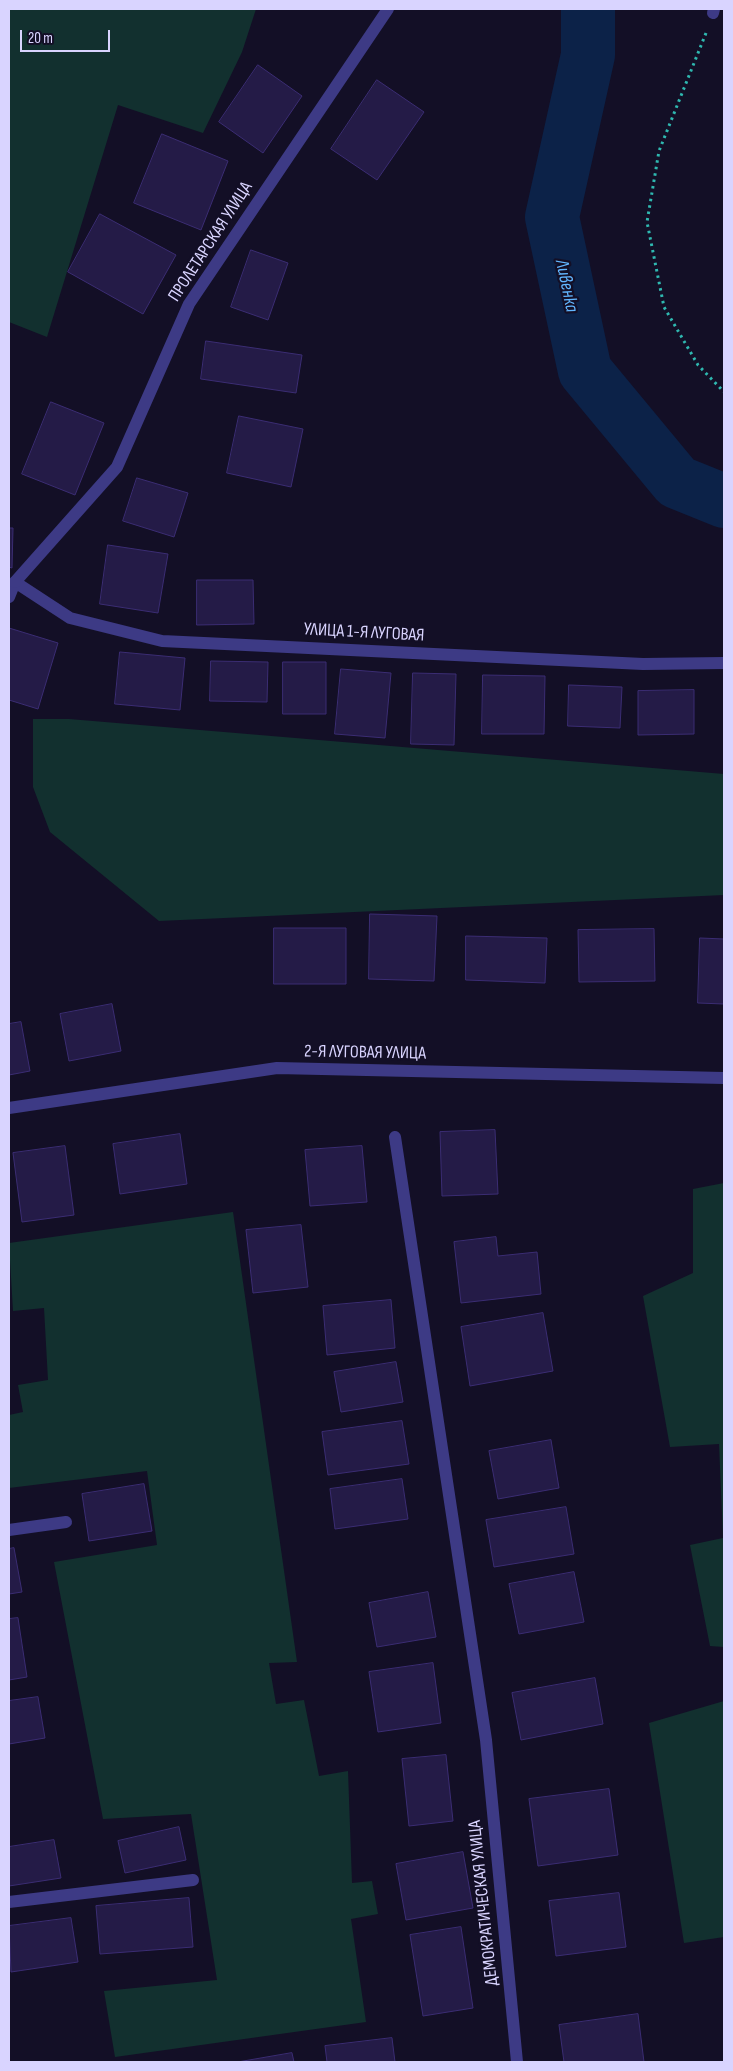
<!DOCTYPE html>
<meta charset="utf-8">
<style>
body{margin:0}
#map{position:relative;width:733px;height:2071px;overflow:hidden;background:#130f26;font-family:"Sofia Sans Condensed",sans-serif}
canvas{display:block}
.frame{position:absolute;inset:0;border:10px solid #d9d4ff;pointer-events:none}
.scale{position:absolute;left:20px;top:30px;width:90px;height:22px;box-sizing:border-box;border:2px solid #d9d4ff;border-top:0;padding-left:6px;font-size:15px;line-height:18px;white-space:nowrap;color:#d9d4ff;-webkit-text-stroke:4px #130f26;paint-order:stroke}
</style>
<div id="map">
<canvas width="733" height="2071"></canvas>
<div class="frame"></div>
<div class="scale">20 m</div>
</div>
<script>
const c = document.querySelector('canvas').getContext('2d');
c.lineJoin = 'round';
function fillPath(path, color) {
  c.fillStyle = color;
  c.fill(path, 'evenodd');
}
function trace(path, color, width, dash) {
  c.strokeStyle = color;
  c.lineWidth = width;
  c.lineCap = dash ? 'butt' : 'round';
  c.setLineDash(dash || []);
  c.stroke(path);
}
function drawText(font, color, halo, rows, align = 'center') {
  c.font = font + ' "Sofia Sans Condensed",sans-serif';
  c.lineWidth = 4.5;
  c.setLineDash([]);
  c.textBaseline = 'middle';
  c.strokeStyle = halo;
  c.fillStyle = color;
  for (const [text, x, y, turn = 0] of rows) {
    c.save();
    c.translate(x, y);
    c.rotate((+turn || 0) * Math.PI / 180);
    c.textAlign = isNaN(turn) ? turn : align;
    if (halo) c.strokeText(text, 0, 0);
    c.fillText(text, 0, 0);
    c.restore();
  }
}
fillPath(new Path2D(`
 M10,9H256L242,52L203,133L118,105L47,337L9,322Z
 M33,719H69L724,774V895L159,921L50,832L33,787Z
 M724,1183V1647L710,1646L690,1545L723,1538L719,1444L670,1447L643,1296L693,1273V1189Z
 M233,1212L297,1662L269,1663L276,1704L304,1700L319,1776L348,1771L352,1883L372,1881L378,1914L351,1919L366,2022L115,2057L104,1991L217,1980L191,1814L103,1819L54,1562L157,1545L147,1471L9,1488V1415L23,1412L18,1385L48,1380L44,1308L13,1311L9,1243Z
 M724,1701V1937L684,1943L649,1723Z`), '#12302f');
trace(new Path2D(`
 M588,9V55L552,217L585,371L677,482L724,501`), '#0c2248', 54);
const building = new Path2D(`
 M258,65L302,96L263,153L219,122Z
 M377,80L424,112L377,180L331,149Z
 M162,134L228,161L201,230L134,203Z
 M100,214L176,255L143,314L68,272Z
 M251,250L288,263L268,320L231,307Z
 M206,341L302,355L296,393L201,379Z
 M51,402L104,423L75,495L22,474Z
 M239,416L303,429L291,487L227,473Z
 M137,478L188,493L174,537L123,521Z
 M9,528H13L12,568L9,567Z
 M108,545L168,554L158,613L100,604Z
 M197,580H253L254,624L197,625Z
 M9,628L58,643L38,709L9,700Z
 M120,652L185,658L180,710L115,704Z
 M211,661L268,662L267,702L210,701Z
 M283,662H326V714H283Z
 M341,669L391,673L385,738L335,734Z
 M413,673L456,674L454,745L411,744Z
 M483,675L545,676L544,734H482Z
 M569,685L622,687L620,728L568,726Z
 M694,690V734L638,735V691Z
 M370,914L437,916L434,981L369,979Z
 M274,928H346V984H274Z
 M654,929L655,981L579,982L578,930Z
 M466,936L547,938L545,983L466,980Z
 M700,938L724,939V1004L698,1003Z
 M112,1004L121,1051L69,1061L60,1014Z
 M21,1022L30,1071L9,1075V1024Z
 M495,1130L498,1194L442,1196L440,1132Z
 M180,1134L187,1184L120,1194L113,1144Z
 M65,1146L74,1215L22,1222L13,1153Z
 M362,1146L367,1202L310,1206L305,1150Z
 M301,1225L308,1287L253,1293L246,1230Z
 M496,1237L498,1256L537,1252L541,1294L461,1303L454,1242Z
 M391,1300L395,1348L327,1355L323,1306Z
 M543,1313L553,1371L470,1386L461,1327Z
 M396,1362L403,1402L341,1412L334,1372Z
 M402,1421L409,1464L328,1475L322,1432Z
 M551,1440L559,1488L498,1499L489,1451Z
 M402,1479L408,1519L335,1529L330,1489Z
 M144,1484L152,1531L89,1541L82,1494Z
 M566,1507L574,1554L494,1567L486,1520Z
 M14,1548L22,1592L9,1594V1549Z
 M574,1572L584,1622L519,1634L509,1584Z
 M428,1592L436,1637L377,1647L369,1603Z
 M18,1618L27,1677L9,1680V1619Z
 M433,1663L441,1723L378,1732L369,1672Z
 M595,1678L603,1724L521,1740L512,1693Z
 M38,1697L45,1738L9,1744V1701Z
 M446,1755L453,1821L409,1826L402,1759Z
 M609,1789L618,1855L538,1866L529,1799Z
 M179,1827L186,1860L125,1873L118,1841Z
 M54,1840L61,1878L9,1886V1847Z
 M463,1852L473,1908L406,1920L396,1864Z
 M619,1893L626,1947L556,1956L549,1901Z
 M189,1898L193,1947L100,1954L96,1906Z
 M71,1918L78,1962L11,1972L9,1926Z
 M461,1927L473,2008L423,2016L410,1935Z
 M638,2014L644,2062H564L559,2025Z
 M392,2038L395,2062H327L325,2046Z
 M292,2053L294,2062H238Z`);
fillPath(building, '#241b47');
trace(building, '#3b2d73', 1);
trace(new Path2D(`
 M706,33L659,151L647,222L664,307L698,365L724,392`), '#2fb8b0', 3, [2.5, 4]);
trace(new Path2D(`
 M713,13L714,9
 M15,582L70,618L162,641L643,664L724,663
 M9,597L15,582
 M9,1530L66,1522
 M9,1902L193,1880`), '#3d3a85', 12);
trace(new Path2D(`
 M15,582L117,467L189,304L388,9
 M9,1108L277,1068L724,1078
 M395,1137L486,1740L517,2062`), '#3d3a85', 12);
drawText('18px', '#d9d4ff', '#130f26', [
 ["ПРОЛЕТАРСКАЯ УЛИЦА",211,242,-57],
 ["УЛИЦА 1-Я ЛУГОВАЯ",364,633,3],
 ["2-Я ЛУГОВАЯ УЛИЦА",365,1053,1],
 ["ДЕМОКРАТИЧЕСКАЯ УЛИЦА",484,1903,-96]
]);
drawText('italic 19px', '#62b6ff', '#130f26', [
 ["Ливенка",566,286,78]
]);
</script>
